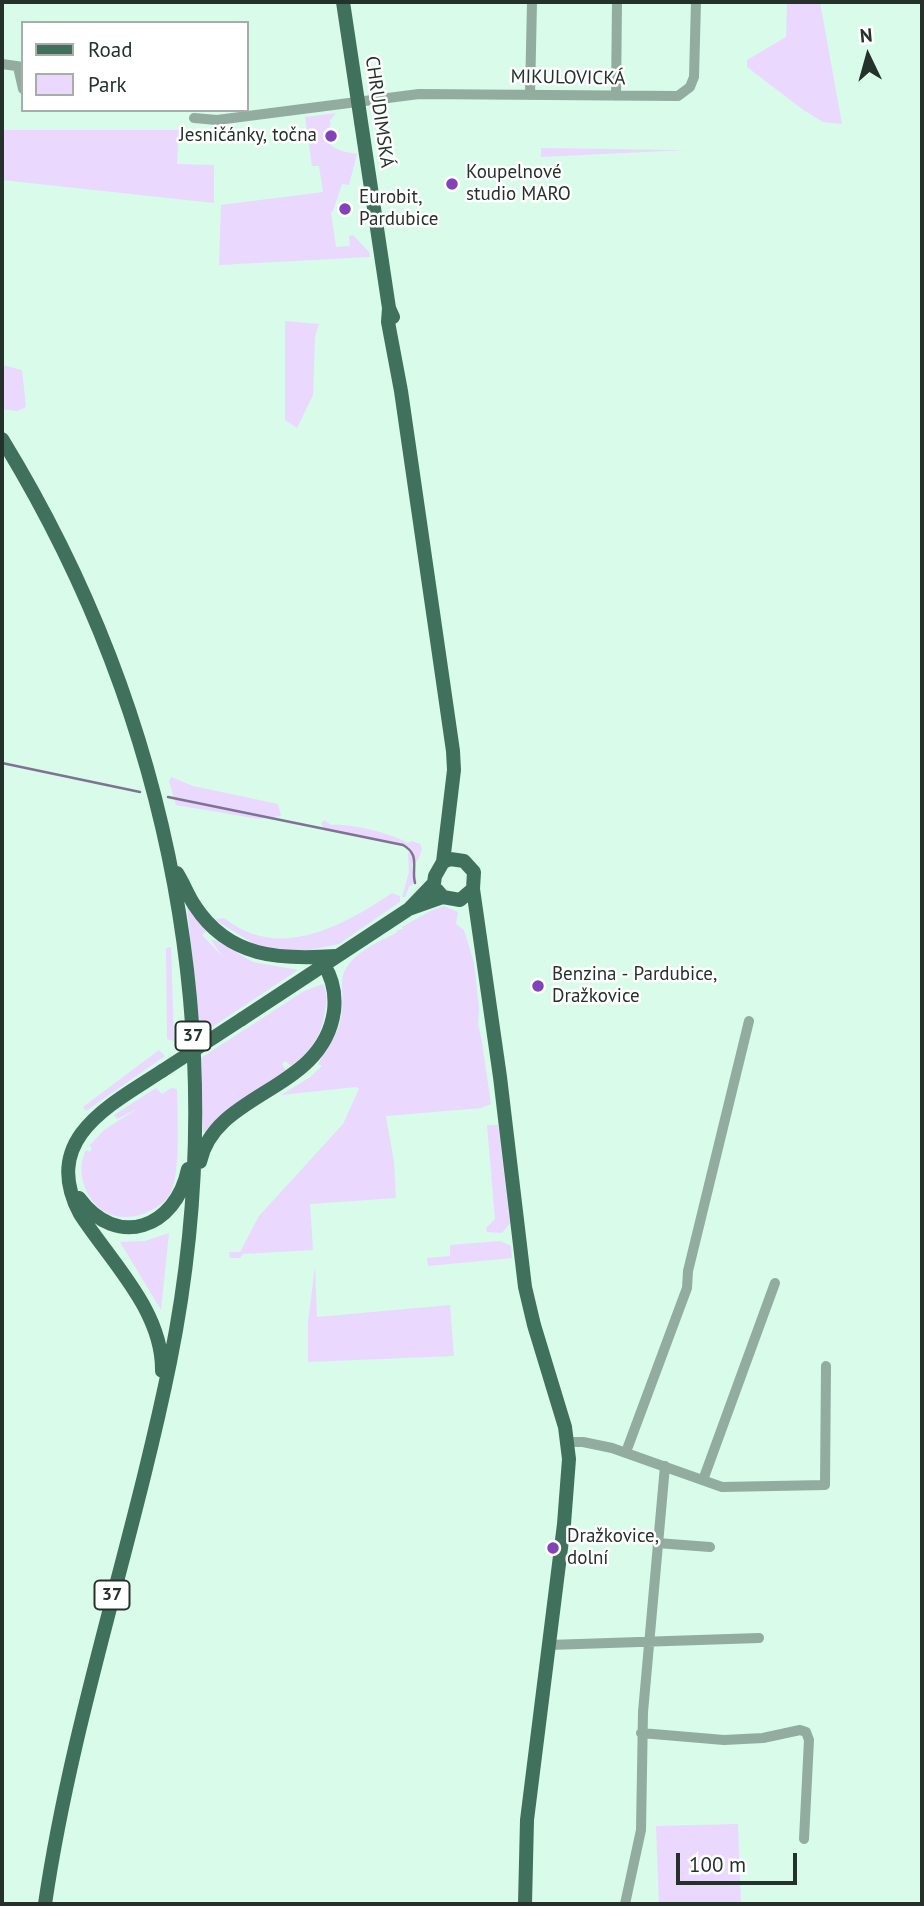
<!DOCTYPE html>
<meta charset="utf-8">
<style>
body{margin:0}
#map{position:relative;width:924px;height:1906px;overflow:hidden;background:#d8fbea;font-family:"PT Sans",sans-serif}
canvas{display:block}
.frame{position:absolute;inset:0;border:4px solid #25322c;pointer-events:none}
.legend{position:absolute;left:21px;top:21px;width:228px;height:91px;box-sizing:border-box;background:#fff;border:2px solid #a8adab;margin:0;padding:9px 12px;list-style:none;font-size:21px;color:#25322c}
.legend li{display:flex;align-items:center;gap:14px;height:35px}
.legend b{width:35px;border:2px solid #a8adab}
.north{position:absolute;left:833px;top:21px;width:70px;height:70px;-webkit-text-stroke:5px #fff;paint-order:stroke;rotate:355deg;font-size:19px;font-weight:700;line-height:28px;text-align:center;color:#25322c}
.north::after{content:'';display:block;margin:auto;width:24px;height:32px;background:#25322c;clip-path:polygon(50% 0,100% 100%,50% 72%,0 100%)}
.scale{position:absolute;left:676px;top:1853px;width:121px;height:32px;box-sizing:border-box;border:4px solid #25322c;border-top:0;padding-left:9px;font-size:21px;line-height:24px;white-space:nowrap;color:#25322c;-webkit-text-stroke:5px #fff;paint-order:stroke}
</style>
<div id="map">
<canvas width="924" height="1906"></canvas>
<div class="frame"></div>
<ul class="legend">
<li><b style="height:9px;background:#40715c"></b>Road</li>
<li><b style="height:19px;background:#ead8ff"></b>Park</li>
</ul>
<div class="north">N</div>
<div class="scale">100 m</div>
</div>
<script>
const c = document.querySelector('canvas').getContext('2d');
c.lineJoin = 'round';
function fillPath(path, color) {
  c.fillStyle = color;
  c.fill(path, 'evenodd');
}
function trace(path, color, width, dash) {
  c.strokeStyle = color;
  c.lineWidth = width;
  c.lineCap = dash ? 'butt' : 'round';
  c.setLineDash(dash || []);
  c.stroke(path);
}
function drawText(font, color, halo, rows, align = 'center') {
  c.font = font + ' "PT Sans",sans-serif';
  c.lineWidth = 5;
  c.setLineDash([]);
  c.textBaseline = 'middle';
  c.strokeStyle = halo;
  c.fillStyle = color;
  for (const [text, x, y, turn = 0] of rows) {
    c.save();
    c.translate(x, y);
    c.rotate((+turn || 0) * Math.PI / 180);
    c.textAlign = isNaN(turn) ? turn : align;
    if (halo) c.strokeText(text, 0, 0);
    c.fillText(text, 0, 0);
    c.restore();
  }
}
fillPath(new Path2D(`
 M787,2H820L842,124L823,122L802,109L747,67V60L786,37Z
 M336,113L329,122L331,123C319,148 340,151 357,154L349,185L342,184L333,211L331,212L336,247L350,246L349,236L353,235L369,252L370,257L219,265L221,205L323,192L319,166H312L305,117Z
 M2,130H179L177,164L214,165V203L2,180Z
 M541,148L679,150H687L541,157Z
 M285,321L319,324L315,336L313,395L297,428L285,420Z
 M2,365L22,370L26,407L17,411L2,409Z
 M171,777L193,786L278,804L281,816L259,819L176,805L169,781Z
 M324,820L331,825C348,823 392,833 407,843L412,841L420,844L422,849L418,860L412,864L413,875L417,881L409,887L405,897H402L409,872L408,853L413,851L408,846L324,828L321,824Z
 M392,893L400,896V902L339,944L300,952L256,945L217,921L216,919L224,918C279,962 343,926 392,893Z
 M187,906L207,931L202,935L223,957L211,940H215L253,962L298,970L200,1035Z
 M444,906L458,912L456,924L464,930L474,963L479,1008L478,1024L482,1042L491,1104L481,1108L386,1116L394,1162L396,1198L310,1204L313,1250L243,1254L240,1258H230L229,1252H240L259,1216L343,1124L359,1089L356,1087L281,1095L309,1078L322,1066L318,1064C325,1051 334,1040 339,1026C344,1011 342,997 342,982C343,957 376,943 396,933L398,930L403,929L402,927L432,910Z
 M171,947L174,1041L167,1039L166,948Z
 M323,984C329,997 326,1004 324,1017C320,1039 309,1052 291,1066L285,1061L282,1064L286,1070L223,1114L205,1132H203L201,1058L304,991Z
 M159,1050L165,1056L86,1111L83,1107Z
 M156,1088L162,1094L171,1088L177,1089C177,1114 181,1171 171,1192C160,1213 126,1224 105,1212C85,1200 75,1171 86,1150L90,1152L92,1148L89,1146L104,1130L137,1109L117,1119L114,1115Z
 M487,1125H498L510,1223L502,1233L487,1232L486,1228L495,1219Z
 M169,1233L161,1310L120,1242L145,1241Z
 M500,1241L511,1246L512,1258L428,1266L427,1258L450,1256V1245Z
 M315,1266L317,1317L450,1305L454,1356L308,1362V1322Z
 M738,1824L741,1904H659L656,1826Z`), '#ead8ff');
trace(new Path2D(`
 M2,763L140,792
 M168,797L403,845C421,855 411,868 415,883`), '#7f7394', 2.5);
trace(new Path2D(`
 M2,64L23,67
 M18,67L23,89
 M530,95L532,2
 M616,96L617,2
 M194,118L217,120L419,94L678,96L690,87L694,77L696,2
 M568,1442H583L612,1448L722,1487L825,1485L826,1366
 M626,1452L687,1288L688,1271L749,1021
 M703,1480L775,1283
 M657,1543L710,1547
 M549,1645L759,1638
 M641,1733L724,1740L763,1738L800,1730L806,1732L809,1740L804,1839
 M625,1904L641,1830L643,1712L665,1466`), '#92ac9f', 10);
trace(new Path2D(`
 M343,2L389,308L393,317
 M389,308L388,322L401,391L453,751L454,770L443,862L435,876L434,883L409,909
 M2,439C172,717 235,1041 170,1362C133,1544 72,1720 45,1904
 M443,862L450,859L464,861L474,872L473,889L500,1077L525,1287L534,1325L565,1427L569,1459L564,1524L527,1820L525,1904
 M177,873C184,884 188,896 195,906C229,958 280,960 336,956
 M437,890L443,897L460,900L473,889
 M242,1019L409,909L443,897
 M200,1162C215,1091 323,1092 334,1011C336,993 333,979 324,965
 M79,1198C117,1250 176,1228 188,1169
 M162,1371C163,1311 111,1262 80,1214C40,1139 110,1105 162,1071`), '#40715c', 14);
trace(new Path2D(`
 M162,1071L242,1019`), '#40715c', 14);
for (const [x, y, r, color] of [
 [331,136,7,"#8243b8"],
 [452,184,7,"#8243b8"],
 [345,209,7,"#8243b8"],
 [538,986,7,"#8243b8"],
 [553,1548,7,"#8243b8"]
]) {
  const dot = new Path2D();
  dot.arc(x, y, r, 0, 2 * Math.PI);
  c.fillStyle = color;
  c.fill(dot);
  trace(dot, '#fff', 2.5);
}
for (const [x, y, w] of [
 [193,1036,35],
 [112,1595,35]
]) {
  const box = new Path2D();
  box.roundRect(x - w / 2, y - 14.5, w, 29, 5);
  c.fillStyle = '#fff';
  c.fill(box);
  trace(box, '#25322c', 2);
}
drawText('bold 18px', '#25322c', null, [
 ["37",193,1036],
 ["37",112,1595]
]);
drawText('19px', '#25322c', '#fff', [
 ["MIKULOVICKÁ",568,78,1],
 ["CHRUDIMSKÁ",379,112,82]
]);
drawText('19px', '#25322c', '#fff', [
 ["Jesničánky, točna",317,136,"right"],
 ["Koupelnové",466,173],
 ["studio MARO",466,195],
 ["Eurobit,",359,198],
 ["Pardubice",359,220],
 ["Benzina - Pardubice,",552,975],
 ["Dražkovice",552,997],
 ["Dražkovice,",567,1537],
 ["dolní",567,1559]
], 'left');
</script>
